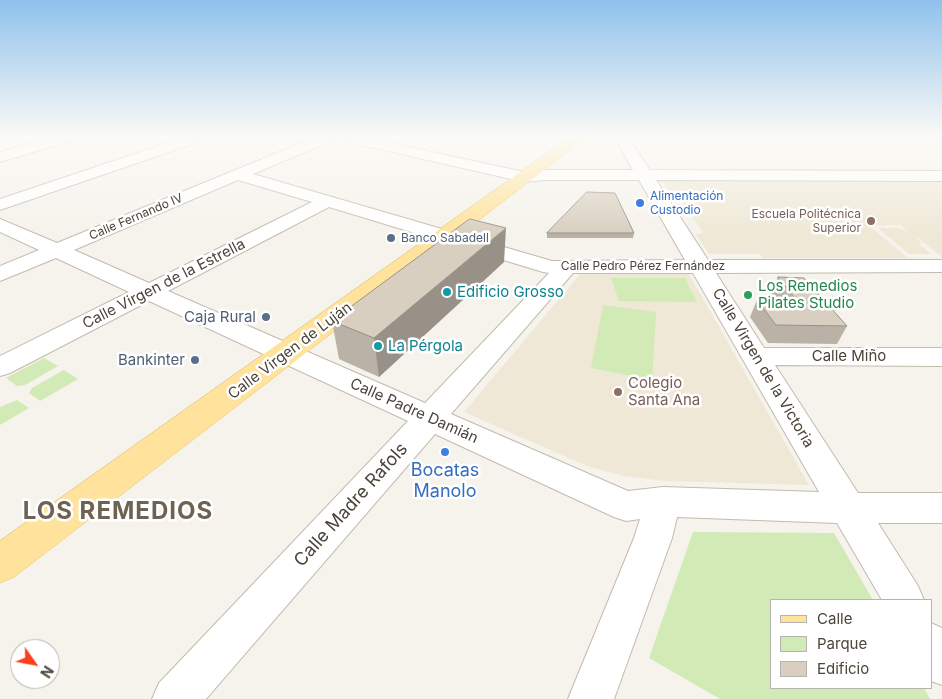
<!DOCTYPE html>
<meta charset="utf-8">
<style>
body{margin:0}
#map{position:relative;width:942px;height:699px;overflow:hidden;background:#f6f3ec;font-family:Inter,sans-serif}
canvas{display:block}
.legend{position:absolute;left:770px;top:599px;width:162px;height:90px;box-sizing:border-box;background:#fff;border:1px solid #b7b4b0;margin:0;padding:6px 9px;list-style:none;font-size:15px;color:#4b4439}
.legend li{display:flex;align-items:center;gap:10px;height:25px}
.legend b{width:25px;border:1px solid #b7b4b0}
.north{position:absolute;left:10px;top:639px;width:50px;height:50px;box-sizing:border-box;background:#fff;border:1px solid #b7b4b0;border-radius:50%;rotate:123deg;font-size:14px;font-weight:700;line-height:20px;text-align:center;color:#4b4439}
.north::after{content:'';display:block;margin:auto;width:18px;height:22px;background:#fc3f1d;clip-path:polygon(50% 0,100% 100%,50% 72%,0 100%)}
</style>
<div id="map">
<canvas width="942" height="699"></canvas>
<ul class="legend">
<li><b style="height:6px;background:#ffe39c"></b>Calle</li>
<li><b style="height:14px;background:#d2eab5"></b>Parque</li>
<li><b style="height:14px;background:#d8cfc1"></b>Edificio</li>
</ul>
<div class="north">N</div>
</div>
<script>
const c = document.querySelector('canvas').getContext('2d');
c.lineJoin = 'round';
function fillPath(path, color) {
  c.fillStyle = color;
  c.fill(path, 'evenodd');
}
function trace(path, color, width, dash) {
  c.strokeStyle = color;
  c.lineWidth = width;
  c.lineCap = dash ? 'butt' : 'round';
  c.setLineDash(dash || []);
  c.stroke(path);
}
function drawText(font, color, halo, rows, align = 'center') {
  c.font = font + ' Inter,sans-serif';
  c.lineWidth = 5;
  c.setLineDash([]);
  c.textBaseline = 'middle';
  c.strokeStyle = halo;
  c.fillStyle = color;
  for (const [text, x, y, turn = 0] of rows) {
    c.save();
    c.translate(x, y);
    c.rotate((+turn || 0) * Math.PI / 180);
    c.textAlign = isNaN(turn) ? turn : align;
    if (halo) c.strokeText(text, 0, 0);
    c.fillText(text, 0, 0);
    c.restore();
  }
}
fillPath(new Path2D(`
 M661,180L942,181V257L913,234L922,243L919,244L931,254H909L878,228H898L907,231L901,225L869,226L908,258H763L760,254H709L696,234L703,233L679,198H672Z
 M580,274H689L809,485L664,481L625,476L589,467L464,412Z`), '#efe8d6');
fillPath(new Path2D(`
 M611,278H685L697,302L619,301Z
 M603,305L656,312L652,380L591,368Z
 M44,358L58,366L25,385L17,386L6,378Z
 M64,370L78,379L40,401L29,393L32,388Z
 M17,400L29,408L0,425V407Z
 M693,532L834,533L873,600H771V688H924L930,699H720L649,658Z`), '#d2eab5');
const minor = new Path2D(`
 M54,137H76L74,140L0,162V152Z
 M185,137H206L204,140L0,210V199Z
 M316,137H335L333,140L253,174L552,261L685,260L639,180H545L524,182L344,141L337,137H363L524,172L545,170H633L614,137H628L650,170L942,171V181L656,180L708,260H942V272L716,273L764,348H942V366L775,365L858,493H942V523H878L918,586L924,600H882L837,523L677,517L672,538L614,699H568L634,538L640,519L626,521L614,517L435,434L206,699H152L159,683L408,421L149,301L10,373L0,376V356L129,292L56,258L0,281V266L39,250L0,232V219L57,243ZM238,180L312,202L149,283L74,250ZM329,207L543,272L549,273L425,403L168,291ZM573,273H693L819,492L663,487L628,491L451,414Z
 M932,137H942V143L937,142Z
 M931,623L942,628V685L931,681Z`);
const major = new Path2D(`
 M570,137H587L14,577L0,583V541Z`);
trace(minor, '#c2bbae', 2);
trace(major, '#e6c16a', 1);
fillPath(minor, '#fff');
fillPath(major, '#ffe39c');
fillPath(new Path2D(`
 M547,233H634L633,238H547Z
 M504,262L379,377L339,359L332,321Z
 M778,277L847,326L837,344L768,343L750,317L757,300H775L771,294Z`), '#bab2a6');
fillPath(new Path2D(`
 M506,228L504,262L379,377L374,338Z`), '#979187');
const building = new Path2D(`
 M587,192L615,193L634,233H547Z
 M470,219L506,228L374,338L332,321Z
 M778,277L804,278L847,326L776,325L757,300H796Z`);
fillPath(building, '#d8cfc1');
trace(building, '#979187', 1);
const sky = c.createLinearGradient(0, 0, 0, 235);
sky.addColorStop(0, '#8fc1ec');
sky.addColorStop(0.58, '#fbfaf6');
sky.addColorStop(1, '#fbfaf600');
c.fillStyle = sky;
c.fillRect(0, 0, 942, 235);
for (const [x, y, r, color] of [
 [640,203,5,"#3f7fe0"],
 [871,221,5,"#8d6e63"],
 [391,238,5,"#5c6f8a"],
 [447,292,5,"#0f9aa8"],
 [748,295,5,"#2e9e5b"],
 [266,317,5,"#5c6f8a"],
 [378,346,5,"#0f9aa8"],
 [195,360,5,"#5c6f8a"],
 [618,392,5,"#8d6e63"],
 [445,452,5,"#3f7fe0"]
]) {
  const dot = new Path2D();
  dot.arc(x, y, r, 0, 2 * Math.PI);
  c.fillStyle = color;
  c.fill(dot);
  trace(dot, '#fff', 2);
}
drawText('12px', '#366cbe', '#fff', [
 ["Alimentación",650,196],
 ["Custodio",650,210]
], 'left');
drawText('12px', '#785e54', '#fff', [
 ["Escuela Politécnica",861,214],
 ["Superior",861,228]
], 'right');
drawText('12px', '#4b4439', '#fff', [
 ["Calle Fernando IV",136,217,-23],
 ["Calle Pedro Pérez Fernández",643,266]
]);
drawText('12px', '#4e5e75', '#fff', [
 ["Banco Sabadell",401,238]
], 'left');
drawText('15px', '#4b4439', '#fff', [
 ["Calle Virgen de la Estrella",164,284,-27],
 ["Calle Virgen de Luján",290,351,-37],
 ["Calle Miño",849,356],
 ["Calle Virgen de la Victoria",763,368,59],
 ["Calle Padre Damián",414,411,24]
]);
drawText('15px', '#27864d', '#fff', [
 ["Los Remedios",758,286],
 ["Pilates Studio",758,303]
], 'left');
drawText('15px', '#0d838f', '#fff', [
 ["Edificio Grosso",457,292],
 ["La Pérgola",388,346]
], 'left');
drawText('15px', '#4e5e75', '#fff', [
 ["Caja Rural",256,317],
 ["Bankinter",185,360]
], 'right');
drawText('15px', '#785e54', '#fff', [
 ["Colegio",628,383],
 ["Santa Ana",628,400]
], 'left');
drawText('18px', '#366cbe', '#fff', [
 ["Bocatas",445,471],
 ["Manolo",445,492]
]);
drawText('18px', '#4b4439', '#fff', [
 ["Calle Madre Rafols",351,505,-48]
]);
c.letterSpacing = '1px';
drawText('bold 24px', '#6e6250', '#fff', [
 ["LOS REMEDIOS",118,512]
]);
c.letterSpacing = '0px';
</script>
